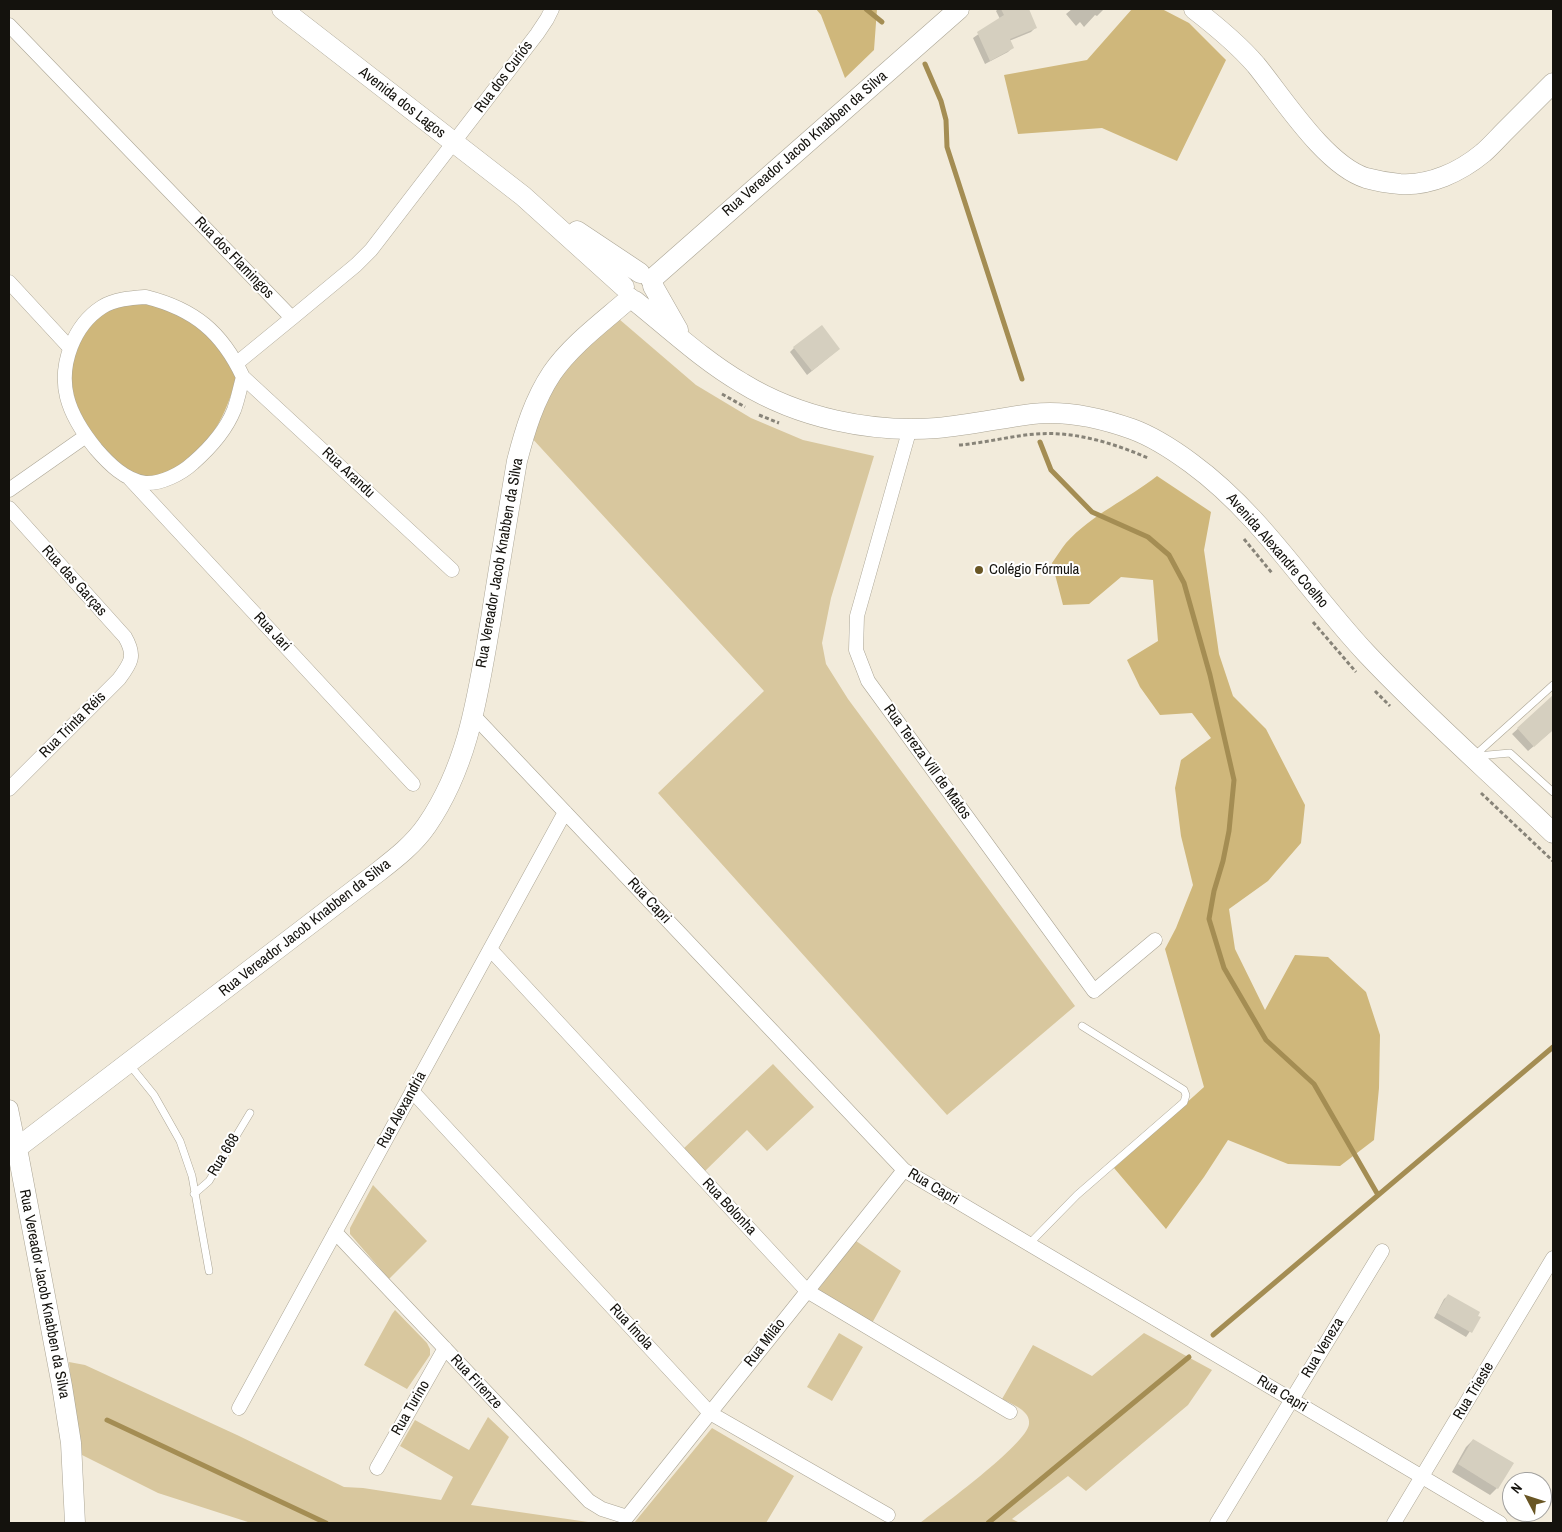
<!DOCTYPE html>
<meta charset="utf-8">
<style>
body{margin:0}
#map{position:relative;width:1562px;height:1532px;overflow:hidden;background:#f2ebdb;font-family:"Archivo Narrow",sans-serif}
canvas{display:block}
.frame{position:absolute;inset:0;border:10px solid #14120d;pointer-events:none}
.north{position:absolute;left:1502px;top:1472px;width:50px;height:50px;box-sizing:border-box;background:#fff;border:1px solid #a1a09e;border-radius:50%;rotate:310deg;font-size:14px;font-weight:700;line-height:20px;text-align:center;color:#14120d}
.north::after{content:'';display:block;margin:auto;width:18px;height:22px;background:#695624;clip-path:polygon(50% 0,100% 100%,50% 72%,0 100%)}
</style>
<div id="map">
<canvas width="1562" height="1532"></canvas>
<div class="frame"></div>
<div class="north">N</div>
</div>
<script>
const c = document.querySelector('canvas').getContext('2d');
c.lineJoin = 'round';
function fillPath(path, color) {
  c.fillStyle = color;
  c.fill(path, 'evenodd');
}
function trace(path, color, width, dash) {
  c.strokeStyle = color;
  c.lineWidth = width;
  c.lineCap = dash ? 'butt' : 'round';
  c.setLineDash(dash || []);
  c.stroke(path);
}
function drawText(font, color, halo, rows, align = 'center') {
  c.font = font + ' "Archivo Narrow",sans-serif';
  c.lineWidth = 4;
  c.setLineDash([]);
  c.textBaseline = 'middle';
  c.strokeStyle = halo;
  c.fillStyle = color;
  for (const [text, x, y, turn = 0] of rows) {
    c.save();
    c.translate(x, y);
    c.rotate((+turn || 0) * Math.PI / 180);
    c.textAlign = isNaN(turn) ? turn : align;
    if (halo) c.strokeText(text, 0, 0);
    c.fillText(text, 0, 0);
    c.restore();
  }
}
fillPath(new Path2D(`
 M619,319L696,385L751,418L803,440L874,456L831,598L822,643L826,664L848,699L1075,1006L947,1115L658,793L764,691L530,436L543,401L578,353Z
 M773,1064L814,1107L767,1151L747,1130L703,1173L682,1150Z
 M373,1185L427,1241L389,1279L350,1234V1228Z
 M856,1241L901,1271L871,1325L817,1291Z
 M395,1310L427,1343L430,1349V1355L407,1389L364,1365L392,1314Z
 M839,1333L863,1347L832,1401L807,1387Z
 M1144,1333L1212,1370L1188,1405L1086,1491L1068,1476L1012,1519L1020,1523H920C939,1508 1027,1444 1029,1424C1031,1411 1012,1404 1002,1399L1033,1345L1092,1376Z
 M69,1362L85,1365L237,1435L344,1487L363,1488L441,1500L453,1477L400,1446L415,1420L469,1450L488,1417L509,1437L471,1505L595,1523H251L158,1493L78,1453Z
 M712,1428L794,1476L766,1523H634Z`), '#d8c79e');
fillPath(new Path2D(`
 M816,9H877L874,50L845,78L821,15Z
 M1132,9H1162L1189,23L1226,60L1177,161L1102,128L1018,134L1004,75L1087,60Z
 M146,303C174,310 205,325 221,350C227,359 231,368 237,377C226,412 217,434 190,458C178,468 160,478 145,476C127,473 113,460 102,446C94,437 85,426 80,415C75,401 70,385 71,370C73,350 90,319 109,311C121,305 133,304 146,303Z
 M1157,476L1211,512L1204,550L1219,654L1233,696L1266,729L1305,805L1301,843L1268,881L1229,909L1235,949L1265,1010L1295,955L1328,957L1366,992L1380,1035L1379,1088L1374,1140L1340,1166L1288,1164L1228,1140L1204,1177L1166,1229L1114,1168L1204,1087L1165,949L1176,928L1193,885L1181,836L1175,788L1181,760L1211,738L1192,713L1160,715L1140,687L1127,660L1158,641L1153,580L1121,577L1089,604L1063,605L1052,563C1057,556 1061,549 1066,543C1091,515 1128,499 1157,476Z`), '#cfb77b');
fillPath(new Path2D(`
 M998,9H1027L1035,28L1031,32L1009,41L1012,48L1008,52L985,64L973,38L1000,19L996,11Z
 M1072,9H1104L1097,16L1095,15L1084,27L1080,22L1076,26L1066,14Z
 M794,348L839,349L807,375L790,352Z
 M1553,697V730L1528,751L1512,734Z
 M1449,1295L1479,1318L1466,1337L1434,1318L1444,1299Z
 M1473,1440L1497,1488L1490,1495L1452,1472L1466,1447Z`), '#0003');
trace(new Path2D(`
 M866,9L882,22
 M925,64L941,101L946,120L947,147L1022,379
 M1040,442L1051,470L1092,512L1148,537L1169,555L1184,583L1210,675L1234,780L1229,831L1223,861L1214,891L1209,919L1224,968L1266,1040L1314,1084L1378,1195
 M1213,1335L1553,1047
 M107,1420L326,1523
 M988,1523L1189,1357`), '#a48d53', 5);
fillPath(new Path2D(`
 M1001,9H1029L1037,28L1010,39L1014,48L990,61L977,32L1004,15Z
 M822,325L840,349L812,371L793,347Z
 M1553,695V730L1534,747L1517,728Z
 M1448,1294L1480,1312L1478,1316L1481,1317L1472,1333L1437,1313Z
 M1473,1439L1514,1463L1498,1489L1458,1464Z`), '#d5cfbf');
const service = new Path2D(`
 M1477,756L1510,753L1553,792
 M1473,757L1553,685
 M129,1064L154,1095L180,1141L192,1176L209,1271
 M194,1194L209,1181L250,1113
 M1029,1244L1077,1195L1184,1102L1186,1095L1184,1090L1082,1026`);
const minor = new Path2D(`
 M9,25L292,318L356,265L371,250L537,34L547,19L552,9
 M9,282L70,348
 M146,297C194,309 222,332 243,377C240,388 238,399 234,410C226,430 209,449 193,463C181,474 161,484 145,483C125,480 109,464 96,449C83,433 72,417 67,397C59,364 74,325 102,307C115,299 132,298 146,297Z
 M237,363L292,318
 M243,377L452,570
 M910,428L857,616L856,650L868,681L1094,991L1155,940
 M130,479L413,784
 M9,490L86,436
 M9,508L125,637C136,656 131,663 119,679L9,789
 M474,716L904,1170L1500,1523
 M490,949L807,1291L1010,1412
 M412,1091L710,1413L888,1515
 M335,1232L589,1501L602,1509L627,1517L904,1170
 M239,1408L565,812
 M377,1468L445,1348
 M1217,1523L1382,1251
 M1394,1523L1553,1258`);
const tertiary = new Path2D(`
 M9,1109L17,1148`);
const secondary = new Path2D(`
 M282,9L523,196L624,287
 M1194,9C1216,26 1238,44 1256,65C1283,98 1325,165 1366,178C1377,181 1389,183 1400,184C1430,186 1460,172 1483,153C1491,146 1498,138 1505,131C1521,115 1537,99 1553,83
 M577,231L640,273
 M651,280L959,9
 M653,286L678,330
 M635,301C670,329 704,361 742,383C799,418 871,433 937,428C970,425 1001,418 1032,414C1066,410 1101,418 1132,429C1154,437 1172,449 1191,463C1261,514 1307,590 1366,653C1425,716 1491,773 1553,833
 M75,1523L71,1443L62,1386L17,1148L378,872C396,858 414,844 427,825C470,762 478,692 491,619C499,567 508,514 517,461C525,430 534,400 552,373C572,344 604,321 630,298`);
trace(service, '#aba595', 8);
trace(minor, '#aba595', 15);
trace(tertiary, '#aba595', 19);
trace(secondary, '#aba595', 21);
trace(new Path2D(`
 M722,394L745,407
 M759,415L779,423
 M959,445C985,443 1010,436 1036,434C1075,431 1113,443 1148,458
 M1244,539L1272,573
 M1313,622L1356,672
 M1375,691L1390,706
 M1481,793L1553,861`), '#878378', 3, [4, 2.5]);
trace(service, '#fff', 7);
trace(minor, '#fff', 14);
trace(tertiary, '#fff', 18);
trace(secondary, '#fff', 20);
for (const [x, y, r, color] of [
 [979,570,5,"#695624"]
]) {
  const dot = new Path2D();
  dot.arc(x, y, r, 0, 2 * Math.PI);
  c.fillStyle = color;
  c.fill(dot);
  trace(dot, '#fff', 2);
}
drawText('15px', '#14120d', '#fff', [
 ["Rua dos Curiós",504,77,-53],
 ["Avenida dos Lagos",402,103,38],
 ["Rua Vereador Jacob Knabben da Silva",805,144,-41],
 ["Rua dos Flamingos",234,258,46],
 ["Rua Arandu",348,473,43],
 ["Avenida Alexandre Coelho",1277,551,49],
 ["Rua Vereador Jacob Knabben da Silva",500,563,-80],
 ["Rua das Garças",74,581,48],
 ["Rua Jari",272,632,47],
 ["Rua Trinta Réis",73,725,-45],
 ["Rua Tereza Vill de Matos",927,762,54],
 ["Rua Capri",649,901,47],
 ["Rua Vereador Jacob Knabben da Silva",305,928,-38],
 ["Rua Alexandria",402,1110,-61],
 ["Rua 668",224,1155,-59],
 ["Rua Capri",933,1187,31],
 ["Rua Bolonha",729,1207,47],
 ["Rua Vereador Jacob Knabben da Silva",44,1294,79],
 ["Rua Ímola",631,1327,47],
 ["Rua Milão",765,1343,-52],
 ["Rua Veneza",1323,1348,-59],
 ["Rua Firenze",476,1382,47],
 ["Rua Trieste",1474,1391,-59],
 ["Rua Capri",1282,1394,31],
 ["Rua Turino",411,1408,-60]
]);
drawText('15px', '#14120d', '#fff', [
 ["Colégio Fórmula",989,570]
], 'left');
</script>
